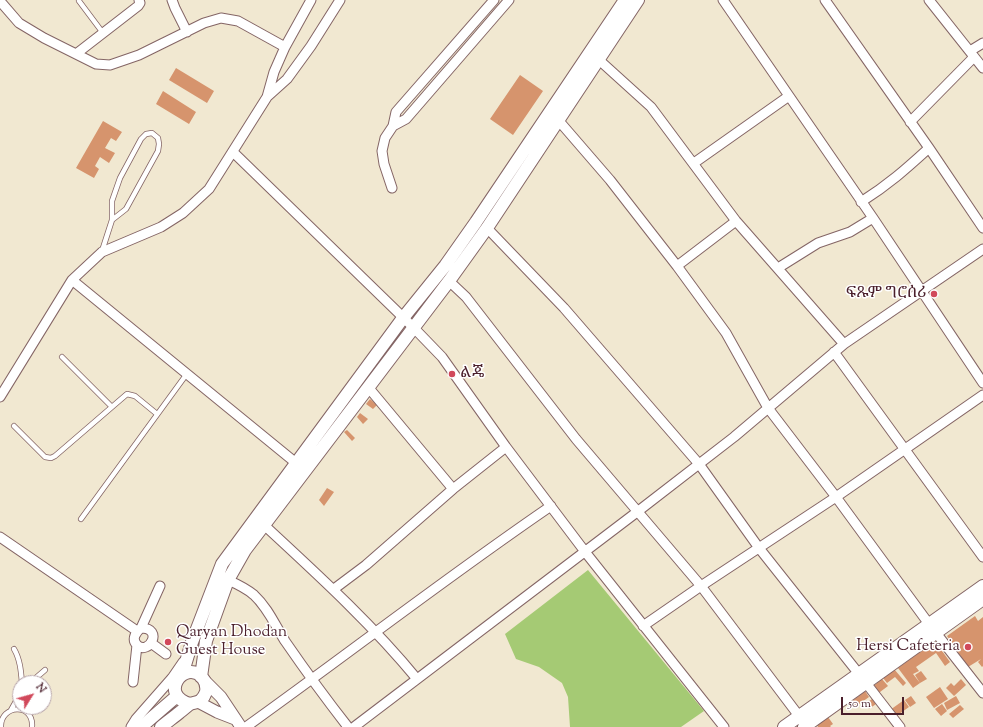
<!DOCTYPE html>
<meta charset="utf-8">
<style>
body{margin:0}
#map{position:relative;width:983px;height:727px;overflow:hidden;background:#f1e8d1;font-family:"Sorts Mill Goudy",serif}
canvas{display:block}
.north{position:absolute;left:12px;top:675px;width:40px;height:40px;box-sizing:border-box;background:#fff;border:1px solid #b7a5aa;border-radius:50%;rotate:53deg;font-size:11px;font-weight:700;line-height:16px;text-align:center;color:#4a1f2b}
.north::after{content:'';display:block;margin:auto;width:14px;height:18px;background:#d1495b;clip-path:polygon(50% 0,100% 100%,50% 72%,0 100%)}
.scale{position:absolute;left:841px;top:697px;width:63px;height:18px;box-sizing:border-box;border:2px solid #4a1f2b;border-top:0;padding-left:5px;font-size:12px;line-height:14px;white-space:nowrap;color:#4a1f2b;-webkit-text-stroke:3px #fff;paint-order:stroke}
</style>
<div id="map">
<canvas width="983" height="727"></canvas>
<div class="north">N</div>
<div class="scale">50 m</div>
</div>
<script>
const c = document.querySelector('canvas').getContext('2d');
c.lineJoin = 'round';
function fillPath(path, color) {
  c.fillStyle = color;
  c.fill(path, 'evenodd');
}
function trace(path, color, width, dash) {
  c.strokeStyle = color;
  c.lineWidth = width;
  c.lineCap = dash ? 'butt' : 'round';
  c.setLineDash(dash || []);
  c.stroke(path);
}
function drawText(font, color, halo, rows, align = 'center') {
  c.font = font + ' "Sorts Mill Goudy","Noto Serif Ethiopic",serif';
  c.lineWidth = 3;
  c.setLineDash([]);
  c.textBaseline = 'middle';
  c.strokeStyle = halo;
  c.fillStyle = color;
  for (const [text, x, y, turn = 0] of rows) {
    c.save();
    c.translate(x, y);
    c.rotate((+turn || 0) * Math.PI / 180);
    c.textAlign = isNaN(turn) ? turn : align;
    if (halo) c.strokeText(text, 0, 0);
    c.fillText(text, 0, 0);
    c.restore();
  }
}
fillPath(new Path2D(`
 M588,570L704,711L681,727H570L568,697L562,683L539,667L516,659L505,634Z`), '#a5ca74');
fillPath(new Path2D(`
 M176,68L214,91L207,103L169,80Z
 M520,75L543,91L513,135L490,119Z
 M163,91L196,112L189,124L156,104Z
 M103,121L122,132L116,141L111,138L105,148L115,153L109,163L100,157L95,166L99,169L94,178L76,168Z
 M370,399L377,405L373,409L366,404Z
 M360,413L368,419L363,424L357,417Z
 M347,430L355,438L352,441L344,432Z
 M327,488L334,492L324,506L319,500Z
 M975,616L978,621L983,617V666L982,667L978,662L981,659L968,667L947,636Z
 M935,641L950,662L945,666L936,653L916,667L919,671L913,674L920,683L913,688L898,668Z
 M894,669L906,683L903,686L895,677L887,683L883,678Z
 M921,671L927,679L920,683L915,675Z
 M882,679L888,686L876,695L871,688Z
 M961,679L966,685L954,696L946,688L951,683L954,686Z
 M940,687L948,699L934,708L926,697Z
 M865,691L869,697L855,707L851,702Z
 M911,696L916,703L910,707L905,700Z
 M956,696L960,703L947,710L944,703Z
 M872,699L876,704L869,709L865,704Z
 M904,700L909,707L895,717L890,710Z
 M942,704L947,711L941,716L935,709Z
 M960,705L964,709L953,718L949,714Z
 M828,717L833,724L830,726L831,727H818L817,725Z`), '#d6946d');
const service = new Path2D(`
 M79,1L103,33
 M102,251L112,220V201L120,178L141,139L146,134L152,133L158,138L159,144L158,151L126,209L112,220
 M62,357L112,407
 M14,426L45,457L51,458L55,456L127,394L135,396L157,414
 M81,519L186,375
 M14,649C20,659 21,671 22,683
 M30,683L45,670
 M11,710L20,694
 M1,727C0,705 34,702 32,727`);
const minor = new Path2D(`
 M172,0L175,8L187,32
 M723,0L873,218L983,383
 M825,0L929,148L983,228
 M929,0L983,68
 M0,1L19,23L44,38L96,64L110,65L139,55L204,23L221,18L238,21L285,47
 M970,51L983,43
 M76,54L138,6L140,3L139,0
 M598,59L651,107L736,221L844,344
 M267,97L274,72L285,47L311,0
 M559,121L610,180L677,266L726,333L768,408L836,497L929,624L983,693
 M910,122L974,57
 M393,126L406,119L509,0
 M233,152L413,327L442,357L506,447L586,553L724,727
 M694,163L789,96
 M392,188L384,164L382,151L385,138L393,126L396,112L494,0
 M861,202C888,185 906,169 929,148
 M487,228L564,308L699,464L759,548L859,674
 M677,266L736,221
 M778,268L818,243L850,232L873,218
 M72,280L296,463
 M449,281L466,297L576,439L701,586L799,716
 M834,352L983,557
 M368,387L453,489
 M0,397L72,280L102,252L161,227L183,213L209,189L267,97L287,79L311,46L340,0
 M263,524C317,574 371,623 417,679
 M0,537L137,631
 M228,580C237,584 246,588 254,595C268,608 275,625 285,641C305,670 326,699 348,727
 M334,589L366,565L453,489L506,447
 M643,626L701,586L836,497L983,395
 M141,628C164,628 149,656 137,645C131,639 136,632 141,628L160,586
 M151,643L166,654
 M133,682L137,645
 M866,683L900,727
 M131,727L136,719L172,678L183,662
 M246,727C348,654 447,577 551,506
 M354,727L637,512L734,437L844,344L983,249`);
const tertiary = new Path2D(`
 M205,681L221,697L241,727
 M198,702L217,712L235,719`);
const secondary = new Path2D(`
 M182,675L192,642L222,564L403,318L445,266L476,222L625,0
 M201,677L206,641L228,580L245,550L449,281L487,228L638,0
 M141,727L177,696
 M161,727C167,722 174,717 180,712C183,710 187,706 190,704C194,702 198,703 201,700C203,698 205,695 206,692C207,687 205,681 202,677C184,659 158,695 190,704
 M784,727L983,586
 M804,727L983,599`);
trace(service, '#846565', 6);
trace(minor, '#846565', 11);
trace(tertiary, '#846565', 13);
trace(secondary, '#846565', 14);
trace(service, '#fff', 4.5);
trace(minor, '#fff', 9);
trace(tertiary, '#fff', 11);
trace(secondary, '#fff', 12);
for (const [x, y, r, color] of [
 [934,294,4,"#d1495b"],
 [452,374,4,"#d1495b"],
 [168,642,4,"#d1495b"],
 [968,647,4,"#d1495b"]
]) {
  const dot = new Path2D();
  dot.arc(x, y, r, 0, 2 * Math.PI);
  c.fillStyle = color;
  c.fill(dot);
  trace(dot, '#fff', 1.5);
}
drawText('16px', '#4a1f2b', '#fff', [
 ["ፍጹም ግሮሰሪ",926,294],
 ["ልጄ",460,374,"left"],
 ["Qaryan Dhodan",176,633,"left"],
 ["Guest House",176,651,"left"],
 ["Hersi Cafeteria",960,647]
], 'right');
</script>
